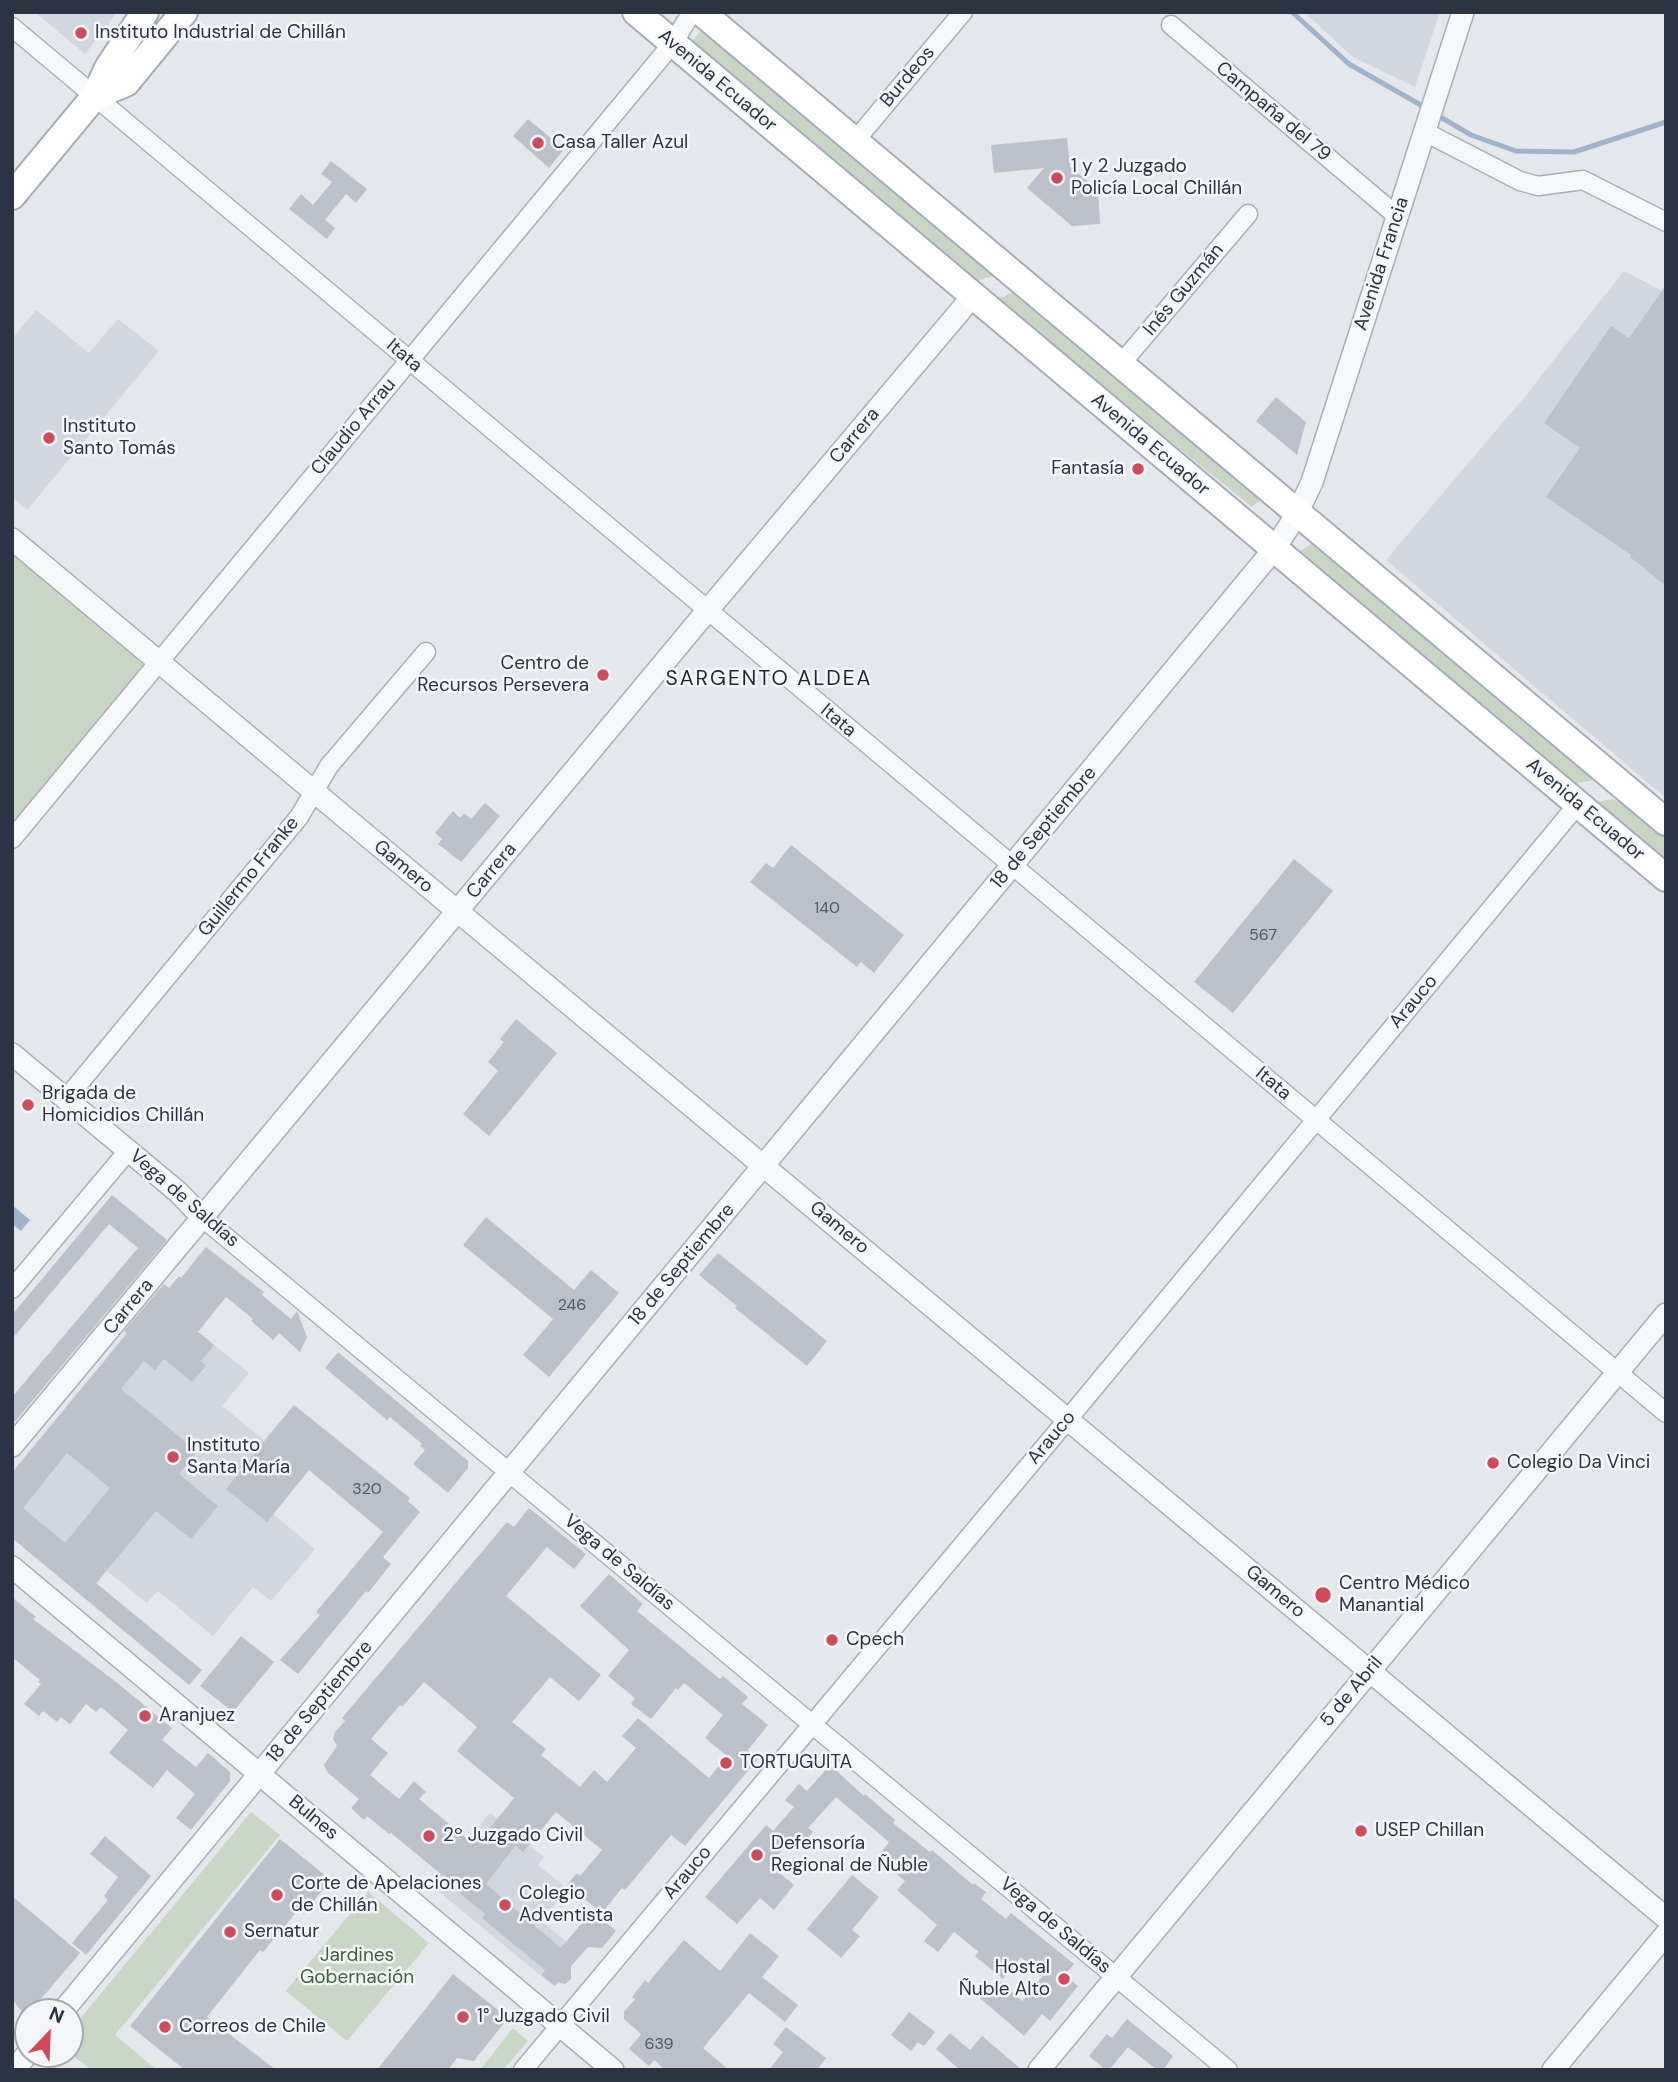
<!DOCTYPE html>
<meta charset="utf-8">
<style>
body{margin:0}
#map{position:relative;width:1678px;height:2082px;overflow:hidden;background:#e4e7ec;font-family:"DM Sans",sans-serif}
canvas{display:block}
.frame{position:absolute;inset:0;border:14px solid #2b3445;pointer-events:none}
.north{position:absolute;left:14px;top:1998px;width:70px;height:70px;box-sizing:border-box;background:#f4f6f9;border:2px solid #a4a8b1;border-radius:50%;rotate:23deg;font-size:19px;font-weight:700;line-height:28px;text-align:center;color:#2b3445}
.north::after{content:'';display:block;margin:auto;width:24px;height:32px;background:#d1495b;clip-path:polygon(50% 0,100% 100%,50% 72%,0 100%)}
</style>
<div id="map">
<canvas width="1678" height="2082"></canvas>
<div class="frame"></div>
<div class="north">N</div>
</div>
<script>
const c = document.querySelector('canvas').getContext('2d');
c.lineJoin = 'round';
function fillPath(path, color) {
  c.fillStyle = color;
  c.fill(path, 'evenodd');
}
function trace(path, color, width, dash) {
  c.strokeStyle = color;
  c.lineWidth = width;
  c.lineCap = dash ? 'butt' : 'round';
  c.setLineDash(dash || []);
  c.stroke(path);
}
function drawText(font, color, halo, rows, align = 'center') {
  c.font = font + ' "DM Sans",sans-serif';
  c.lineWidth = 5;
  c.setLineDash([]);
  c.textBaseline = 'middle';
  c.strokeStyle = halo;
  c.fillStyle = color;
  for (const [text, x, y, turn = 0] of rows) {
    c.save();
    c.translate(x, y);
    c.rotate((+turn || 0) * Math.PI / 180);
    c.textAlign = isNaN(turn) ? turn : align;
    if (halo) c.strokeText(text, 0, 0);
    c.fillText(text, 0, 0);
    c.restore();
  }
}
fillPath(new Path2D(`
 M35,12H117L85,54Z
 M1304,12H1440L1415,87L1353,57Z
 M1624,271L1666,293V798L1386,560L1527,394Z
 M36,310L89,353L118,319L159,351L27,510L12,497V339Z
 M156,1297L249,1373L222,1406L264,1440L294,1405L335,1438L273,1514L315,1549L271,1601L253,1587L213,1636L158,1591L147,1603L107,1571L85,1598L12,1538V1472Z
 M490,1813L544,1857L538,1865L568,1889L541,1921L567,1942L540,1975L431,1885Z`), '#d2d6de');
fillPath(new Path2D(`
 M706,24L1000,274L972,282L691,43Z
 M1012,293L1265,496L1252,507L995,300Z
 M1314,542L1604,778L1573,784L1298,553Z
 M12,548L151,662L12,829Z
 M1611,799L1635,807L1666,832V865L1593,804Z
 M251,1812L280,1835L115,2035L157,2070H91L70,2053V2031Z
 M368,1892L429,1943L347,2041L286,1991Z
 M513,2028L528,2041L503,2070H480Z`), '#c9d6c5');
fillPath(new Path2D(`
 M12,1205L30,1220L21,1231L12,1224Z`), '#9fb4cc');
trace(new Path2D(`
 M1292,12L1349,64L1426,108
 M1437,115L1471,135L1516,151L1574,152L1666,122`), '#9fb4cc', 5);
fillPath(new Path2D(`
 M528,119L564,149L549,168L513,136Z
 M1067,138L1070,167L1098,189L1100,224L1072,226L1027,188L1044,168L994,173L991,145Z
 M331,161L367,189L356,203L346,194L325,220L335,228L327,239L289,209L301,194L313,205L332,182L321,174Z
 M1666,285V586L1630,557L1631,555L1546,497L1580,448L1544,423L1611,326L1629,338Z
 M1276,397L1306,422L1297,455L1256,421Z
 M485,803L500,816L461,862L438,844L442,839L435,833L453,811L460,818L464,813L471,819Z
 M791,845L904,935L874,973L861,962L857,967L750,882L766,863L773,868Z
 M1294,859L1333,891L1233,1013L1194,982Z
 M516,1019L557,1053L489,1136L463,1114L498,1071L488,1062L504,1042L500,1039Z
 M112,1195L167,1240L12,1425V1397L138,1248L109,1224L12,1339V1315Z
 M486,1217L574,1290L591,1270L619,1293L549,1377L523,1355L553,1319L463,1245Z
 M206,1247L264,1292L262,1295L291,1319L297,1311L307,1337L300,1352L279,1333L273,1340L251,1321L253,1319L226,1297L198,1332L214,1345L201,1361L206,1366L192,1382L164,1359L155,1370L144,1361L121,1389L197,1451L179,1474L218,1506L191,1539L156,1511L96,1583L202,1670L189,1685L12,1538V1473L127,1334L124,1331L164,1284L169,1288L179,1276L181,1278ZM67,1453L110,1488L65,1543L23,1508Z
 M718,1253L827,1341L807,1366L735,1308L737,1306L699,1275Z
 M338,1352L468,1461V1468L448,1493L413,1464L425,1450L420,1446L422,1444L390,1417L387,1420L325,1368Z
 M294,1405L410,1498L408,1501L420,1512L383,1557L391,1564L368,1593L366,1591L298,1674L280,1660L320,1615L316,1612L383,1532L309,1470L267,1522L226,1489Z
 M529,1508L586,1554L574,1569L547,1547L506,1596L601,1675L579,1701L550,1677L512,1722L546,1749L541,1755L580,1787L594,1770L607,1782L636,1748L622,1736L638,1718L709,1778L727,1756L705,1738L723,1715L684,1683L678,1690L676,1688L651,1719L631,1704L635,1698L608,1676L629,1650L580,1606L609,1574L643,1604L637,1611L720,1679L723,1676L748,1697L742,1704L768,1725L748,1750L758,1759L685,1846L671,1835L625,1890L622,1888L602,1913L567,1885L577,1873L580,1876L602,1850L556,1812L523,1852L515,1846L486,1884L561,1948L592,1911L616,1931L602,1948L588,1947L571,1966V1979L565,1984L558,1982L555,1986L541,1975L545,1970L482,1918L485,1914L445,1881L447,1879L391,1833L389,1834L367,1816L364,1820L351,1808L359,1799L327,1772L324,1765L337,1746L333,1739L335,1732L345,1721L342,1718L507,1522L514,1527ZM424,1682L477,1727L457,1751L514,1798L485,1834L481,1831L471,1842L419,1799L426,1792L414,1781L399,1799L370,1775L388,1753L371,1739L400,1705L402,1707Z
 M12,1597L36,1617L33,1619L116,1682L172,1728L162,1740L196,1767L208,1753L230,1772V1781L191,1830L176,1818L195,1794L167,1770L153,1788L109,1753L128,1730L101,1707L96,1712L86,1704L70,1724L61,1717L57,1722L43,1711L39,1716L24,1704L41,1684L38,1682L40,1680L12,1657Z
 M241,1636L274,1662L233,1712L200,1686Z
 M830,1765L864,1796L865,1794L895,1820L893,1823L930,1852L932,1850L973,1885L974,1883L986,1892L981,1899L1006,1919L1011,1913L1074,1964L1065,1975L1078,1986L1050,2021L1042,2014L1024,2036L980,1998L997,1979L1022,2001L1043,1976L1021,1957L1003,1979L975,1956L979,1952L954,1932L938,1952L924,1941L937,1925L897,1890L905,1881L877,1858L889,1842L836,1797L808,1828L813,1832L802,1845L796,1839L790,1845L788,1843L770,1865L794,1885L774,1910L760,1898L737,1924L705,1897L766,1825L773,1831L794,1807L785,1800L799,1784L807,1791Z
 M105,1836L151,1876L86,1955L72,1943L108,1900L104,1896L118,1877L90,1854Z
 M280,1839L331,1880L303,1914L298,1910L263,1952L260,1950L207,2017L276,2070H185L130,2026Z
 M852,1875L879,1897L852,1930L860,1936L841,1958L807,1929Z
 M12,1896L80,1953L30,2012H28L26,2017L12,1999Z
 M750,1933L779,1956L762,1977L798,2005L785,2022L749,1993L703,2048L729,2070H665L654,2060L649,2066L629,2049L641,2034L624,2019V2012L635,1999L632,1997L645,1980L648,1983L684,1940L720,1971Z
 M453,1974L508,2018L474,2061L457,2058L448,2070H377Z
 M909,2012L935,2032L924,2046L918,2042L911,2051L891,2035Z
 M1127,2019L1173,2056L1163,2070H1157L1128,2047L1109,2070H1106L1089,2056L1107,2034L1112,2038Z
 M786,2027L826,2058L817,2070H769L783,2052L773,2044Z
 M950,2033L970,2050L982,2036L1022,2070H960L936,2049Z`), '#bbc0ca');
const minor = new Path2D(`
 M1171,25L1397,216
 M12,27L1666,1413
 M1425,132L1520,181L1538,186L1583,180L1666,222
 M854,142L963,12
 M1120,365L1248,214
 M12,839L673,43L692,12
 M66,1099L299,817L329,766L426,652
 M203,1218L1228,2070
 M12,1289L128,1151
 M523,2070L1068,1419L1578,804`);
const tertiary = new Path2D(`
 M12,539C562,1000 1115,1457 1666,1918
 M12,1054L178,1192L203,1218
 M12,1446L707,611L972,297
 M12,1567L613,2070
 M62,2012L1275,548L1297,514L1312,482L1463,12
 M14,2070L28,2053
 M1039,2070L1666,1314
 M1553,2070L1666,1934`);
const primary = new Path2D(`
 M636,12L1666,878
 M701,12L1666,822
 M95,96L126,83L184,12
 M12,196L95,96L108,68L145,12`);
trace(minor, '#a9aeb7', 21);
trace(tertiary, '#a9aeb7', 24);
trace(primary, '#a3abb8', 30);
trace(minor, '#f7f8fa', 18);
trace(tertiary, '#f7f8fa', 21);
trace(primary, '#fff', 26);
for (const [x, y, r, color] of [
 [81,33,7,"#d1495b"],
 [538,143,7,"#d1495b"],
 [1057,178,7,"#d1495b"],
 [49,438,7,"#d1495b"],
 [1138,469,7,"#d1495b"],
 [603,675,7,"#d1495b"],
 [28,1105,7,"#d1495b"],
 [173,1457,7,"#d1495b"],
 [1493,1463,7,"#d1495b"],
 [1323,1595,9,"#d1495b"],
 [832,1640,7,"#d1495b"],
 [145,1716,7,"#d1495b"],
 [726,1763,7,"#d1495b"],
 [1361,1831,7,"#d1495b"],
 [429,1836,7,"#d1495b"],
 [757,1855,7,"#d1495b"],
 [277,1895,7,"#d1495b"],
 [505,1905,7,"#d1495b"],
 [230,1932,7,"#d1495b"],
 [1064,1979,7,"#d1495b"],
 [463,2017,7,"#d1495b"],
 [165,2027,7,"#d1495b"]
]) {
  const dot = new Path2D();
  dot.arc(x, y, r, 0, 2 * Math.PI);
  c.fillStyle = color;
  c.fill(dot);
  trace(dot, '#f4f6f9', 2.5);
}
drawText('16px', '#4f5766', null, [
 ["140",827,909],
 ["567",1263,936],
 ["246",572,1306],
 ["320",367,1490],
 ["639",659,2045]
]);
drawText('19px', '#2b3445', '#f4f6f9', [
 ["Instituto Industrial de Chillán",95,33],
 ["Casa Taller Azul",552,143],
 ["1 y 2 Juzgado",1071,167],
 ["Policía Local Chillán",1071,189],
 ["Instituto",63,427],
 ["Santo Tomás",63,449],
 ["Fantasía",1124,469,"right"],
 ["Centro de",589,664,"right"],
 ["Recursos Persevera",589,686,"right"],
 ["Brigada de",42,1094],
 ["Homicidios Chillán",42,1116],
 ["Instituto",187,1446],
 ["Santa María",187,1468],
 ["Colegio Da Vinci",1507,1463],
 ["Centro Médico",1339,1584],
 ["Manantial",1339,1606],
 ["Cpech",846,1640],
 ["Aranjuez",159,1716],
 ["TORTUGUITA",740,1763],
 ["USEP Chillan",1375,1831],
 ["2º Juzgado Civil",443,1836],
 ["Defensoría",771,1844],
 ["Regional de Ñuble",771,1866],
 ["Corte de Apelaciones",291,1884],
 ["de Chillán",291,1906],
 ["Colegio",519,1894],
 ["Adventista",519,1916],
 ["Sernatur",244,1932],
 ["Hostal",1050,1968,"right"],
 ["Ñuble Alto",1050,1990,"right"],
 ["1° Juzgado Civil",477,2017],
 ["Correos de Chile",179,2027]
], 'left');
drawText('19px', '#2b3445', '#f4f6f9', [
 ["Burdeos",908,77,-50],
 ["Avenida Ecuador",717,81,40],
 ["Campaña del 79",1273,112,40],
 ["Avenida Francia",1382,264,-72],
 ["Inés Guzmán",1184,290,-50],
 ["Itata",404,356,40],
 ["Claudio Arrau",354,427,-50],
 ["Carrera",855,436,-50],
 ["Avenida Ecuador",1150,445,40],
 ["Itata",838,721,40],
 ["Avenida Ecuador",1585,810,40],
 ["18 de Septiembre",1044,828,-50],
 ["Gamero",403,867,40],
 ["Carrera",492,871,-50],
 ["Guillermo Franke",249,877,-51],
 ["Arauco",1414,1002,-50],
 ["Itata",1273,1084,40],
 ["Vega de Saldías",184,1199,41],
 ["Gamero",839,1228,40],
 ["18 de Septiembre",682,1265,-50],
 ["Carrera",129,1307,-50],
 ["Arauco",1052,1438,-50],
 ["Vega de Saldías",619,1563,40],
 ["Gamero",1275,1592,40],
 ["5 de Abril",1352,1692,-50],
 ["18 de Septiembre",320,1702,-50],
 ["Bulnes",313,1818,40],
 ["Arauco",688,1873,-50],
 ["Vega de Saldías",1055,1926,40]
]);
drawText('19px', '#3f6138', '#f4f6f9', [
 ["Jardines",357,1956],
 ["Gobernación",357,1978]
]);
c.letterSpacing = '2px';
drawText('21px', '#1d2536', '#f4f6f9', [
 ["SARGENTO ALDEA",769,679]
]);
c.letterSpacing = '0px';
</script>
